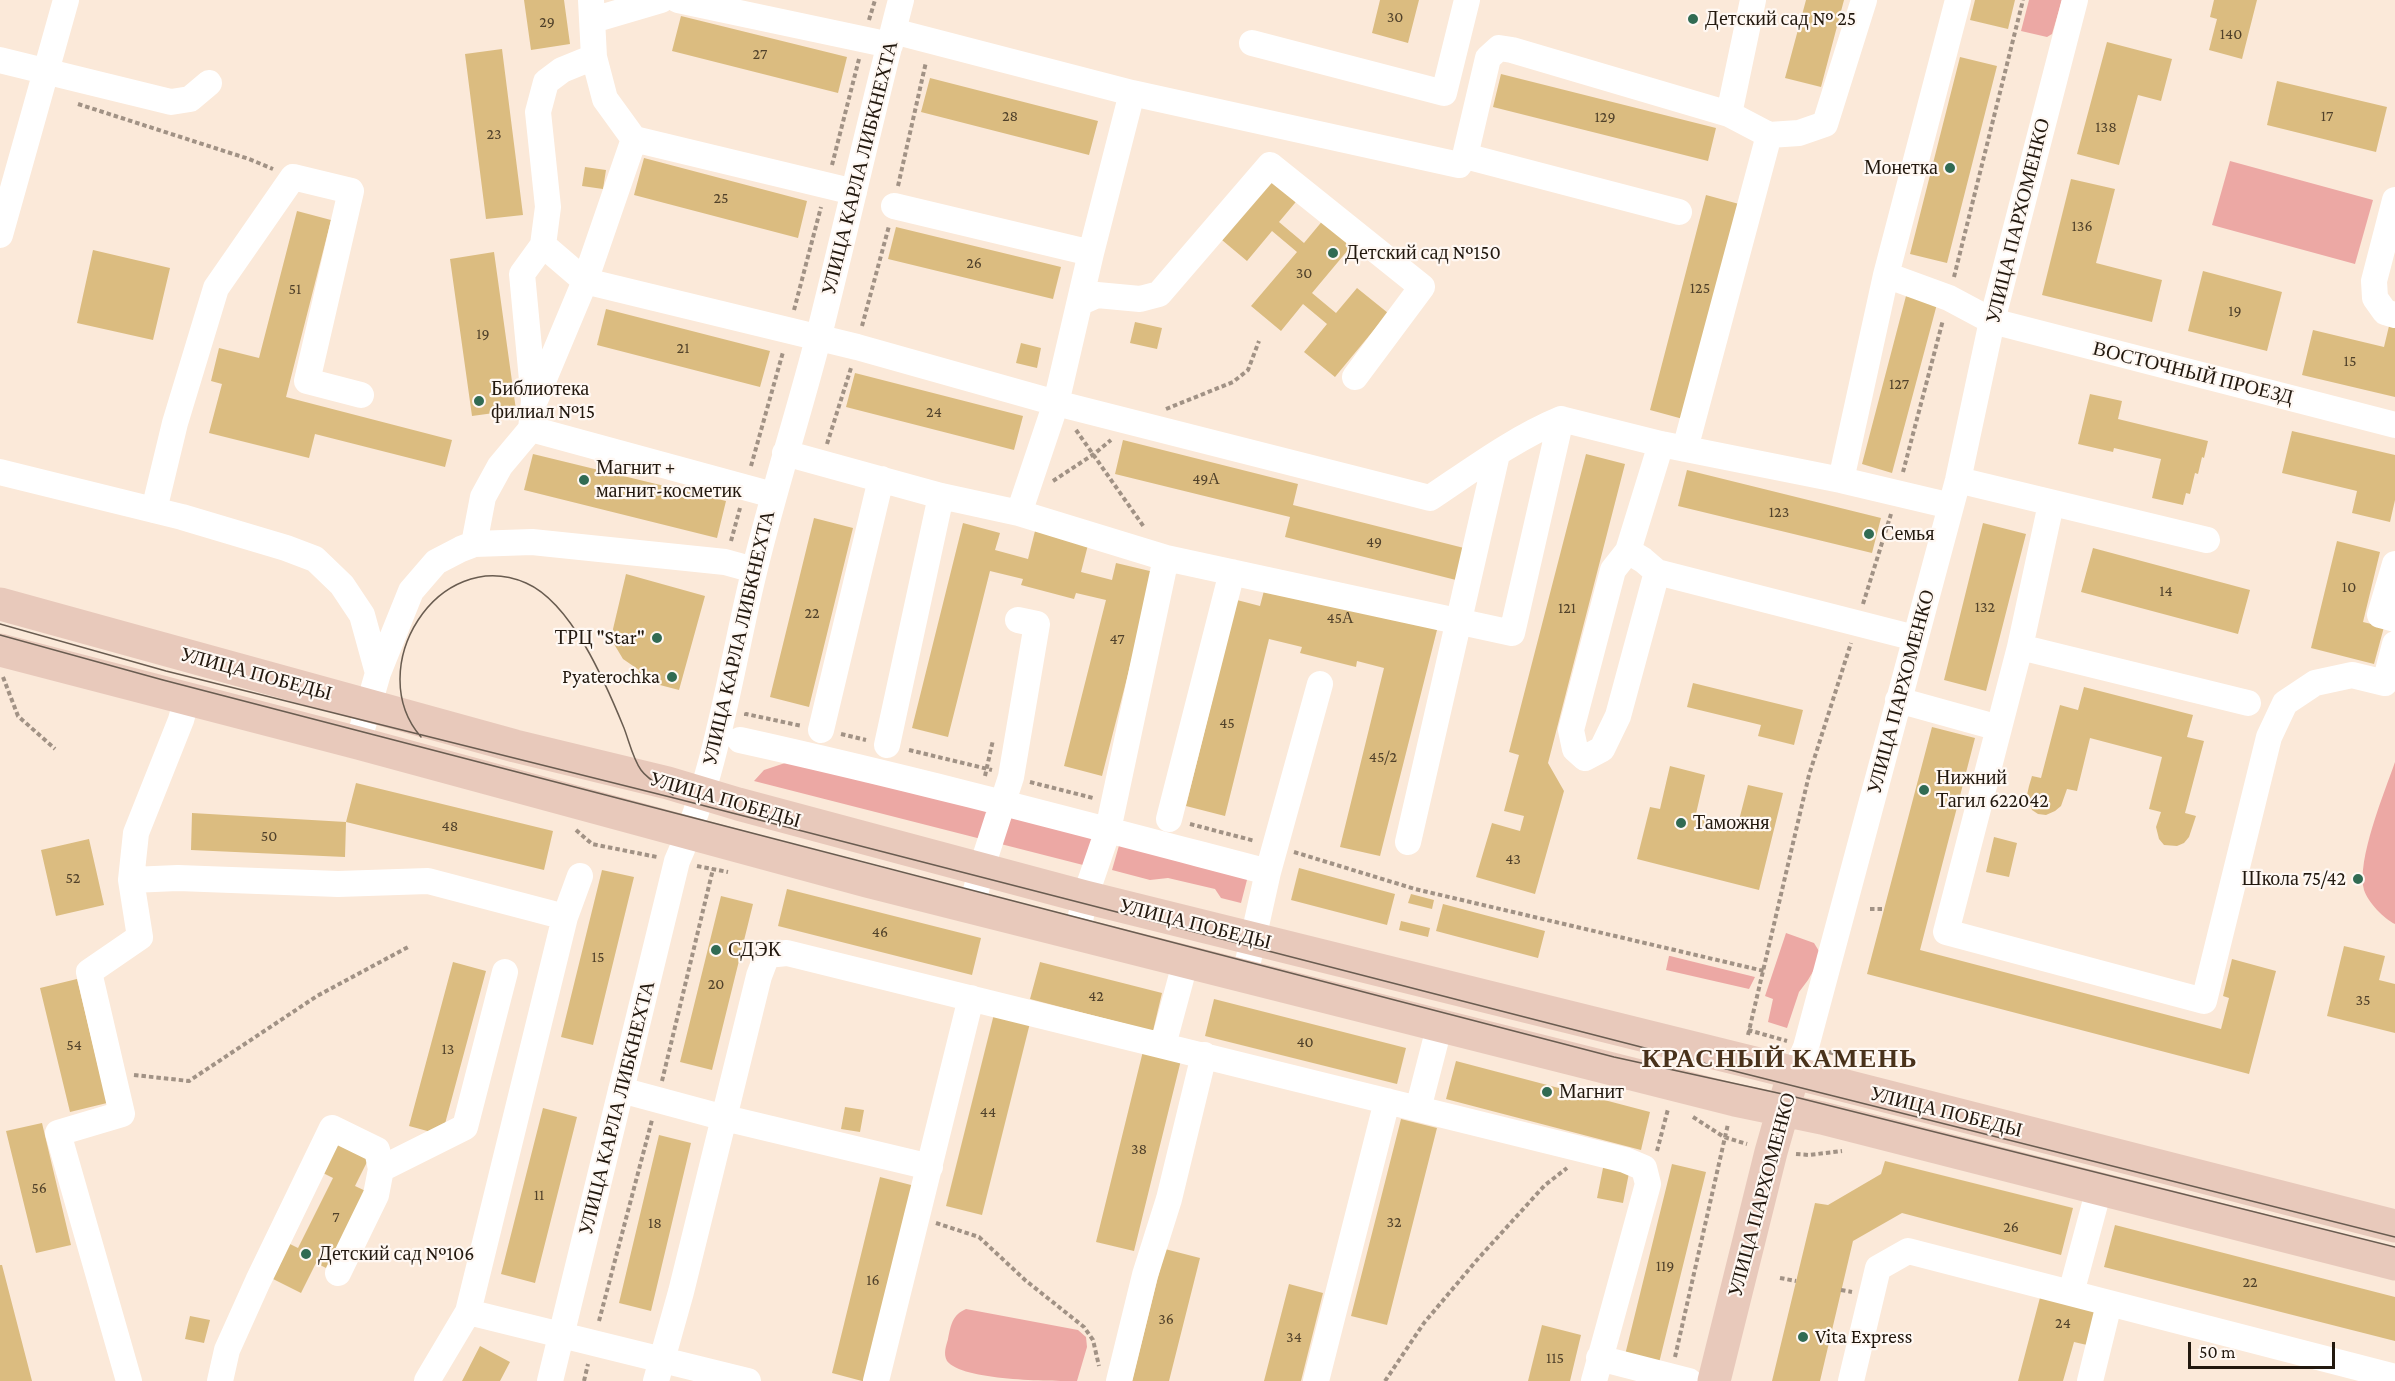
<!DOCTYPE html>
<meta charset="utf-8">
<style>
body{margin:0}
#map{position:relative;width:2395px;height:1381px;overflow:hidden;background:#fbe9d9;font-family:"Crimson Pro",serif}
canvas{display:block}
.scale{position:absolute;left:2188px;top:1342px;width:147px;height:27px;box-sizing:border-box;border:3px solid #22180e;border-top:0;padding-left:8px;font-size:18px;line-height:21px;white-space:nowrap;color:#22180e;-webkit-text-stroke:4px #fff8f3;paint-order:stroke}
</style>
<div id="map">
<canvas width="2395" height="1381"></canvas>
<div class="scale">50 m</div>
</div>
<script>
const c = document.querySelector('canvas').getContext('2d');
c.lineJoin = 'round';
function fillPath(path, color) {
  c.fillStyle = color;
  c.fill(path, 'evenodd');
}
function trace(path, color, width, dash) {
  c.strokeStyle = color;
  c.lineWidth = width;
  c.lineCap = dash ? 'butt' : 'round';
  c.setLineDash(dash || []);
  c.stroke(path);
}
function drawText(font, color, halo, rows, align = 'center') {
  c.font = font + ' "Crimson Pro",serif';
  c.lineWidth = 4.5;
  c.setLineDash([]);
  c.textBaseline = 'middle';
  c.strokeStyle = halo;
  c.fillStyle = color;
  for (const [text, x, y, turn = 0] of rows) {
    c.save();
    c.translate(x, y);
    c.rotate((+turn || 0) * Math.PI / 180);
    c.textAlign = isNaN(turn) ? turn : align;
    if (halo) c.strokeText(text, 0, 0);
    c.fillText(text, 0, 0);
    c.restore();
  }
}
fillPath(new Path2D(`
 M2029,0H2062L2052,34L2047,37L2021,31Z
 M2230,161L2373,200L2355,264L2212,225Z
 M794,760L1095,836L1087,866L754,781L764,770Z
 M2395,762V924C2384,919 2368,902 2364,890C2356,861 2385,791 2395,762Z
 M1120,842L1248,876L1241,903L1221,898L1215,889L1168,878L1150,880L1112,870Z
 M1786,933L1814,943L1822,956L1808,980L1799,992L1787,1028L1768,1022L1773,999L1765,996Z
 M1669,956H1670L1755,977L1749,989L1666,970Z
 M966,1309L1078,1330L1086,1337L1087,1347L1077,1381C1051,1381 962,1381 947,1361C943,1354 946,1346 948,1339C951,1325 952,1315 966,1309Z`), '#eca8a4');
fillPath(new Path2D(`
 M524,0H564L570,44L531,50Z
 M1380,0H1419L1408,43L1372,33Z
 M1806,0H1844L1821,87L1785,78Z
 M1975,0H2015L2008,29L1970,20Z
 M2214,0H2257L2242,59L2209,50L2217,19L2210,17Z
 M681,16L847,57L838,93L672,51Z
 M2107,42L2172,59L2161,101L2138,95L2119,165L2077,154Z
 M502,49L523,215L486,219L465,54Z
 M1960,57L1997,66L1947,263L1910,254Z
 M1501,74L1716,128L1708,161L1493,107Z
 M930,78L1098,121L1089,155L921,112Z
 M2277,81L2387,107L2376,152L2267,125Z
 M644,158L807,201L798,238L634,195Z
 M585,167L606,170L603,189L582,186Z
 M1269,171L1300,197L1279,222L1304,243L1324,219L1353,244L1312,293L1336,313L1357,288L1388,313L1335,377L1304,352L1327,324L1303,304L1281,331L1251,306L1297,252L1272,231L1247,261L1216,235Z
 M2071,179L2115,189L2096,263L2162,280L2152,322L2042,295Z
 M1706,195L1739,204L1683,419L1650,410Z
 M297,211L331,220L286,397L452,440L445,467L315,434L309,458L209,433L222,384L211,381L219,348L259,358Z
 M896,227L1061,267L1053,299L888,259Z
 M93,250L170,268L153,340L77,323Z
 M494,252L516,410L472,416L450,259Z
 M2203,271L2282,292L2267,351L2188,331Z
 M1906,296L1937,304L1892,473L1862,464Z
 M606,309L770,351L760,387L597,345Z
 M1135,322L1162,328L1157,349L1130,343Z
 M2389,326L2395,327V397L2302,375L2313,330L2384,347Z
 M1021,343L1041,348L1037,368L1016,363Z
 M855,373L1023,416L1014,450L846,407Z
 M2090,394L2122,401L2118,419L2208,441L2204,458L2202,457L2198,474L2195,473L2190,494L2186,493L2183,505L2152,498L2161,459L2114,448L2113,452L2078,444Z
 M2292,431L2395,455V500L2390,522L2352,513L2357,491L2282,473Z
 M1123,440L1298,484L1293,505L1464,548L1456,580L1285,537L1290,517L1115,474Z
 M533,454L726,501L717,538L524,490Z
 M1586,454L1625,464L1548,763L1564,791L1535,894L1476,877L1492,823L1520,831L1524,816L1504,811L1519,755L1509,752Z
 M1687,470L1881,518L1872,553L1678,506Z
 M814,518L853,528L809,707L770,697Z
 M963,523L1000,533L995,550L1028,559L1036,527L1089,541L1081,572L1112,580L1116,563L1154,572L1102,776L1064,766L1106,600L1076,593L1074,599L1021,585L1023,579L990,571L948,737L912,728Z
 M1983,523L2026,534L1986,691L1944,680Z
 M2337,541L2380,552L2363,622L2384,627L2374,664L2311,648Z
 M2093,548L2250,590L2238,634L2081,592Z
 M626,574L705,596L679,690L637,679L639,670L623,659L614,644L613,629Z
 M1266,583L1438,626L1380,856L1340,847L1384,668L1357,661L1356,667L1300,653L1302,647L1269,639L1225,816L1186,806L1237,600L1260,606Z
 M1693,683L1803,710L1794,745L1758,736L1761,725L1687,707Z
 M2084,687L2193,715L2187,737L2204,741L2185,813L2196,816L2189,837L2184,843L2177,846L2164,845L2159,839L2156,827L2161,812L2149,809L2162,757L2090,738L2077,791L2067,789L2061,806L2055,811L2046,815L2038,814L2032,810L2027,795L2029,786L2032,776L2041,778L2060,705L2078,710Z
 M1932,727L1975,738L1920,950L2221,1029L2229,998L2223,996L2232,959L2276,971L2249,1074L1867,974Z
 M1670,766L1705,775L1695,818L1737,828L1748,785L1783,793L1759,890L1637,859L1650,807L1660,809Z
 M356,783L553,831L544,870L346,822Z
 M192,813L346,822L345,857L191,850Z
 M1994,837L2017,843L2009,877L1986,872Z
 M89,839L104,905L56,916L41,850Z
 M1299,868L1395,894L1387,925L1291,900Z
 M602,870L634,877L593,1045L561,1037Z
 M787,889L981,938L972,975L778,926Z
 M1411,894L1434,900L1432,909L1408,903Z
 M721,896L753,904L712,1070L680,1062Z
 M1443,904L1545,931L1538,958L1436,931Z
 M1401,921L1430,928L1428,937L1399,930Z
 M2344,946L2385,956L2379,980L2395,984V1033L2327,1016Z
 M453,962L486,971L442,1135L409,1126Z
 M1040,962L1162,993L1153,1031L1030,999Z
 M77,979L107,1103L70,1112L40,988Z
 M1214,999L1406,1048L1397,1084L1205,1036Z
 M995,1010L1031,1019L982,1215L946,1206Z
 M1144,1047L1182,1056L1134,1251L1096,1242Z
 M1456,1061L1650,1112L1641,1150L1446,1099Z
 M845,1107L864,1110L860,1132L841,1129Z
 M543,1108L577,1117L535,1283L501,1274Z
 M1401,1119L1437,1128L1387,1325L1351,1316Z
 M42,1123L71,1245L36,1253L6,1131Z
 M334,1135L371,1154L355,1186L370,1193L332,1271L316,1263L301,1293L265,1275L282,1240L298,1248L333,1178L317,1170Z
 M659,1135L691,1143L651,1311L619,1303Z
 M1885,1161L2073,1208L2061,1255L1902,1213L1853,1241L1820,1381H1772L1815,1203L1828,1205L1881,1174Z
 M1604,1163L1630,1168L1623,1203L1597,1198Z
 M1672,1164L1706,1172L1658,1367L1624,1359Z
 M880,1177L915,1186L867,1381H862L832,1373Z
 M2115,1225L2395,1297V1341L2104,1267Z
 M1165,1249L1200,1258L1169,1381H1132Z
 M0,1265H2L32,1381H0Z
 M1289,1284L1323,1293L1301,1381H1264Z
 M2042,1290L2098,1305L2087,1345L2074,1342L2063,1381H2018Z
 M190,1316L210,1320L204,1343L185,1339Z
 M1542,1325L1581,1335L1570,1381H1528Z
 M480,1346L510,1362L500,1381H462Z`), '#dbbc80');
trace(new Path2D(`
 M869,20L875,0
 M78,104L249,159L273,169
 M832,165L859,59
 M898,186L926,62
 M1954,277L2023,0
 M794,310L821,207
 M862,326L889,226
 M1166,409L1233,382L1248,370L1259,341
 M1076,430L1144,527
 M827,444L851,368
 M751,466L783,352
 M1903,472L1943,320
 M1053,481L1094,454L1111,440
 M731,541L740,508
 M1863,604L1891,514
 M3,677L18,716L55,749
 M746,716V714L802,726
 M841,734L866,740
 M909,750L992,770
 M985,776L993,740
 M1030,782L1093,798
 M1190,824L1255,841
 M576,830L592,844L657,857
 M1294,852L1415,889L1764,971
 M697,866L728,872
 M1870,909H1884
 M1748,1030L1787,1041
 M1748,1035L1809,775L1851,643
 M1829,1052L1843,1056
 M134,1075L189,1081L317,996L410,946
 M662,1081L713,869
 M1693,1117L1724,1137L1747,1144
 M1657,1151L1668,1109
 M1796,1154L1809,1155L1842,1151
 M936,1223L979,1237L1025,1280L1084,1327L1093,1340L1099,1366
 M1780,1278L1796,1281
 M1841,1290L1852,1292
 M599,1321L652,1120
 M1675,1357L1728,1124
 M584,1381L588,1364
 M1385,1381L1424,1323L1476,1261L1545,1185L1567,1168`), '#a19285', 4, [4.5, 3]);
trace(new Path2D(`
 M678,0L890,45
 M593,20L661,0
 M893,31L1132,93L1459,165L1465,156L1488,58L1499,48L1512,50L1729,114L1769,135L1799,133L1825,124L1864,0
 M1252,43L1444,93L1467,0
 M594,57L605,99L634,139L854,192
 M0,60L171,102L190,99L209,83
 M1729,114L1753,0
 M1465,156L1679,212
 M2395,200L2374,281L2375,298L2385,312L2395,315
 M894,206L1091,253
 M0,235L66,0
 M543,245L585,281L857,347L1056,403L1430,498C1472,470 1515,438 1561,419L1661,444L1841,480L1951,506
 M1886,275L1949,298L1992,321L2395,425
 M1081,302L1097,295L1140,299L1159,294L1270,165L1422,287L1355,377
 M536,398L585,281L634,139
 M531,429L773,495
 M1661,444L1628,551L1643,560L1657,572L1915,638
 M1685,449L1769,135
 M785,453L941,496L1019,513L1166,558L1512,633L1561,419
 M0,472L182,517L286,548L315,559L342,585L362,615L378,673
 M1841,480L1886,275L1958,0
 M1958,480L2207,540
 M2051,504L2020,647L1946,932L2204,1001L2269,737L2285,703L2315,683L2352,675L2385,683L2395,644
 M154,510L175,423L216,288L293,177L351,191L307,381L361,395
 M1019,513L1056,403L1091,253L1132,93
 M474,544L483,497L500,466L531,429L534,401L522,274L543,245L548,207L538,112L546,82L562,70L594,57L591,0
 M1628,551L1613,570L1571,730L1575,749L1585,758L1602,749L1618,716L1657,572
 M2395,564L2380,615L2395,619
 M2020,647L2248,703
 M1898,700L1999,728
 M821,730L881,479
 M740,740C917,779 1092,826 1268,872
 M358,743L378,673L411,591L436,562L461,549L474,544L532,542L725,562L754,570
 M887,745L941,496
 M1169,819L1232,572
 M1408,842L1497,454
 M131,880L178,878L338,884L428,881L565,917
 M972,907L981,870L1011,777L1037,624L1018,620
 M1077,934L1085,897L1108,830L1166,558
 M1245,975L1268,872L1320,684
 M1163,1045L1186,960
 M1795,1073L1806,1047L1958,480L1992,321L2075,0
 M621,1090L725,1118L930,1167
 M1418,1109L1440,1024
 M381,1169L465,1127L505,972
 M2071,1293L2099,1189
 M468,1312L748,1381
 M1599,1358L1689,1381
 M129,1381L58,1133L122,1114L89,972L140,937L131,880L136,833L181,720L187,698
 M220,1381L227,1350L258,1281L332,1128L377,1150L381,1169L376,1195L338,1273
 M427,1381L468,1312L565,917L580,876
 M550,1381L677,861C718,769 731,665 755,568C774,489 799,413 819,335C847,224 872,111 901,0
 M656,1381L681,1292L759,976L767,955L787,953L1625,1160L1644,1168L1648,1184L1594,1381
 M876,1381L971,998
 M1119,1381L1145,1275L1169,1199L1204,1055
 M1316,1381L1387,1101
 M1851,1381L1878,1268L1908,1251L2395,1377
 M2090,1381L2109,1304`), '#fff', 26);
trace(new Path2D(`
 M0,604L515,746L668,783L738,804L1085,897L1795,1073L2395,1226
 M0,650L358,743L867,881L1735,1100L1822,1118L2395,1264
 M1714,1381L1771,1152L1789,1089`), '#e8c9bb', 33);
trace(new Path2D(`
 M0,624L166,671L678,799L1742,1073L2395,1237
 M0,635L163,680L1614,1057L1787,1095L2395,1247
 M421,737C362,669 437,545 526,583C572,603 606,684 624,728C629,741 633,759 641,770C648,780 664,788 673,795`), '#695c50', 1.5);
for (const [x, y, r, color] of [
 [1693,19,6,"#316b53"],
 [1950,168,6,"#316b53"],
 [1333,253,6,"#316b53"],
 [479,401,6,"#316b53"],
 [584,480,6,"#316b53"],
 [1869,534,6,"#316b53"],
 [657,638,6,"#316b53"],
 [672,677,6,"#316b53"],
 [1924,790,6,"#316b53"],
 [1681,823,6,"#316b53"],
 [2358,879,6,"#316b53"],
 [716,950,6,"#316b53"],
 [1547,1092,6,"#316b53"],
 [306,1254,6,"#316b53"],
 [1803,1337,6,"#316b53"]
]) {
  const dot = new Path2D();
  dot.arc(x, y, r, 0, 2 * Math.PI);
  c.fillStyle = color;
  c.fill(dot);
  trace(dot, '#fff8f3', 2);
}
drawText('16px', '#50412a', null, [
 ["30",1395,17],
 ["29",547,22],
 ["140",2231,34],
 ["27",760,54],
 ["28",1010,116],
 ["17",2327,116],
 ["129",1605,117],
 ["138",2106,127],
 ["23",494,134],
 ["25",721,198],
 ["136",2082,226],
 ["26",974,263],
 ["30",1304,273],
 ["125",1700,288],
 ["51",295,289],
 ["19",2235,311],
 ["19",483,334],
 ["21",683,348],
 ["15",2350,361],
 ["127",1899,384],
 ["24",934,412],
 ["49А",1206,479],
 ["123",1779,512],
 ["49",1374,542],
 ["10",2349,587],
 ["14",2166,591],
 ["132",1985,607],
 ["121",1567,608],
 ["22",812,613],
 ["45А",1340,618],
 ["47",1117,639],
 ["45",1227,723],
 ["45/2",1383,757],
 ["48",450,826],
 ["50",269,836],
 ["43",1513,859],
 ["52",73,878],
 ["46",880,932],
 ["15",598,957],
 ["20",716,984],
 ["42",1096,996],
 ["35",2363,1000],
 ["40",1305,1042],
 ["54",74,1045],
 ["13",448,1049],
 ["44",988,1112],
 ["38",1139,1149],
 ["56",39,1188],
 ["11",539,1195],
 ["7",336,1217],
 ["32",1394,1222],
 ["18",655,1223],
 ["26",2011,1227],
 ["119",1665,1266],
 ["16",873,1280],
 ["22",2250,1282],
 ["36",1166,1319],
 ["24",2063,1323],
 ["34",1294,1337],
 ["115",1555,1358]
]);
drawText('20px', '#22180e', '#fff8f3', [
 ["Детский сад № 25",1705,19],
 ["Монетка",1938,168,"right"],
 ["Детский сад №150",1345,253],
 ["Библиотека",491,389],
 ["филиал №15",491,412],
 ["Магнит +",596,468],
 ["магнит-косметик",596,491],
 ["Семья",1881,534],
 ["ТРЦ \"Star\"",645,638,"right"],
 ["Pyaterochka",660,677,"right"],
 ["Нижний",1936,778],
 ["Тагил 622042",1936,801],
 ["Таможня",1693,823],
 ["Школа 75/42",2346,879,"right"],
 ["СДЭК",728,950],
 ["Магнит",1559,1092],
 ["Детский сад №106",318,1254],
 ["Vita Express",1815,1337]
], 'left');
drawText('20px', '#22180e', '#fff8f3', [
 ["УЛИЦА КАРЛА ЛИБКНЕХТА",860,168,-76],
 ["УЛИЦА ПАРХОМЕНКО",2018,221,-76],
 ["ВОСТОЧНЫЙ ПРОЕЗД",2193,373,14],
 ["УЛИЦА КАРЛА ЛИБКНЕХТА",739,638,-77],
 ["УЛИЦА ПОБЕДЫ",256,674,15],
 ["УЛИЦА ПАРХОМЕНКО",1901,692,-75],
 ["УЛИЦА ПОБЕДЫ",725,800,16],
 ["УЛИЦА ПОБЕДЫ",1195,924,14],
 ["УЛИЦА КАРЛА ЛИБКНЕХТА",617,1108,-76],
 ["УЛИЦА ПОБЕДЫ",1946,1112,14],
 ["УЛИЦА ПАРХОМЕНКО",1762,1195,-75]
]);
c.letterSpacing = '1.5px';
drawText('bold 26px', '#49321b', '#fff8f3', [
 ["КРАСНЫЙ КАМЕНЬ",1780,1059]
]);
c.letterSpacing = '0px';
</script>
